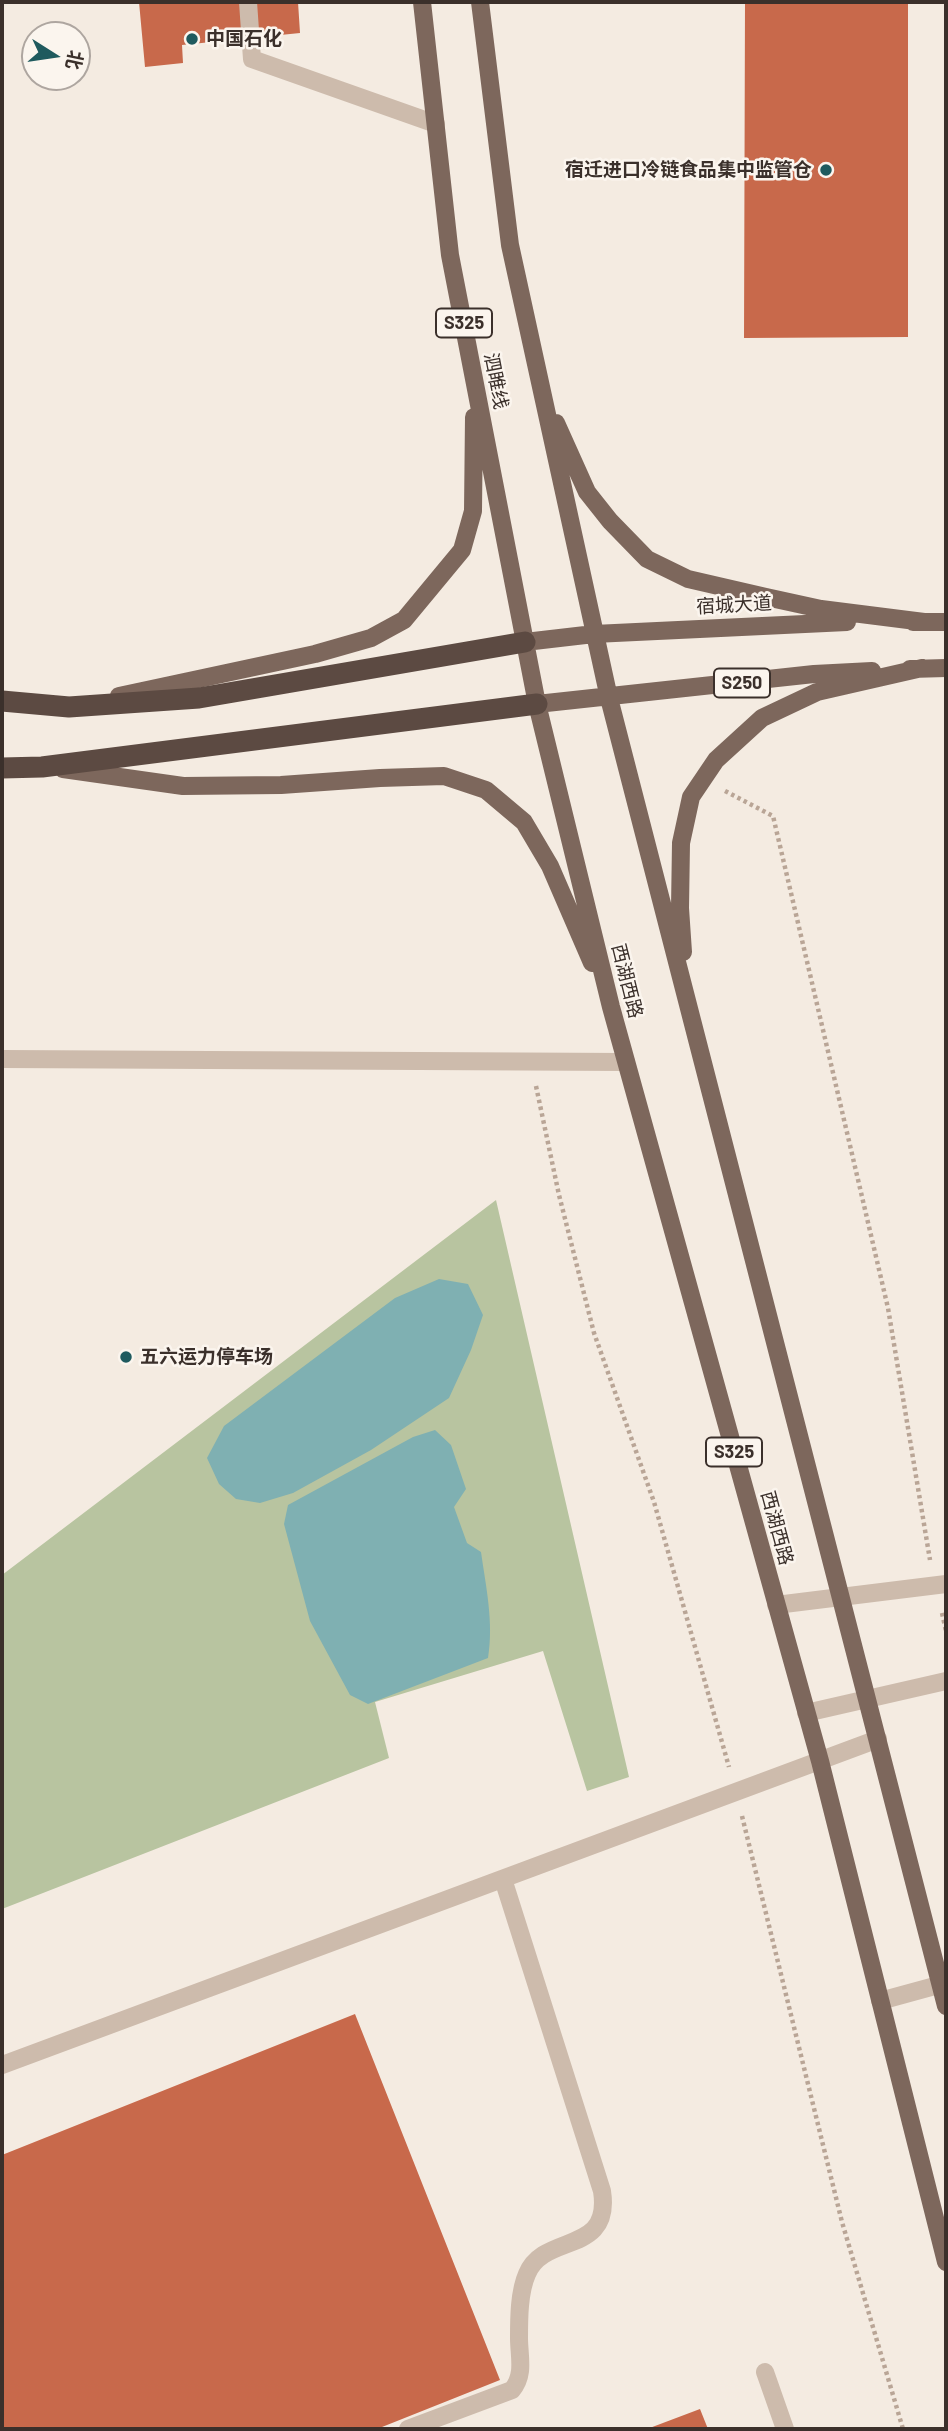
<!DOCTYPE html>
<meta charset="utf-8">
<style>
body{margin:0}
#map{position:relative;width:948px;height:2431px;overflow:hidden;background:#f4ebe1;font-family:Barlow,"Noto Sans SC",sans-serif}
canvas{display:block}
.frame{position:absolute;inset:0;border:4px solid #3b302b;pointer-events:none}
.north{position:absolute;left:21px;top:21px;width:70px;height:70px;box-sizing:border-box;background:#fbf5ee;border:2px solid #aea6a0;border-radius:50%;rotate:102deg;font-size:19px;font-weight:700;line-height:28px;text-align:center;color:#3b302b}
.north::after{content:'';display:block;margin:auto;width:24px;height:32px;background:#1f5a5e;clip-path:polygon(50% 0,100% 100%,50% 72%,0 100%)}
</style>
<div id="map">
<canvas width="948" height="2431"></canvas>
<div class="frame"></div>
<div class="north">北</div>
</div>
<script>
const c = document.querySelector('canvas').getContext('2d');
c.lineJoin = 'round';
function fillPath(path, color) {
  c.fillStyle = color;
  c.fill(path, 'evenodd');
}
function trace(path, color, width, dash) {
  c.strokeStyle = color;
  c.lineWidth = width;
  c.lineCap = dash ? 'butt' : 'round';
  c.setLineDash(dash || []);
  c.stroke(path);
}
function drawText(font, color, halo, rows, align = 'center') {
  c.font = font + ' Barlow,"Noto Sans SC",sans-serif';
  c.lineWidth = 5;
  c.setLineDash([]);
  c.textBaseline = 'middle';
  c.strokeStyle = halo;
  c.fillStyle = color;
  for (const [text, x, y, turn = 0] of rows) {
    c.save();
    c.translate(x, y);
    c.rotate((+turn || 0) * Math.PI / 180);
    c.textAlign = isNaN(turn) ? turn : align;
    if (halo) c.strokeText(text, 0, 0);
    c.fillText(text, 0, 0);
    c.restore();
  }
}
fillPath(new Path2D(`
 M496,1200L629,1777L587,1791L543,1651L375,1702L389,1758L2,1909V1575Z`), '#b8c4a0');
fillPath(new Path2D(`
 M439,1279L468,1284L483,1315L471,1350L449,1398L371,1450L293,1493L260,1503L236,1499L219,1484L207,1458L224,1426L395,1298Z
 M435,1430L451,1445L466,1489L454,1507L467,1543L481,1552C486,1587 494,1623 488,1658L368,1704L350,1695L310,1621L284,1524L288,1505L413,1437Z`), '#7fb0b2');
fillPath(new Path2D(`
 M139,2H298L300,33L182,45L183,63L145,67Z
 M745,2H908V337L744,338Z
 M355,2014L500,2380L377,2429H2V2155Z
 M700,2409L708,2429H647Z`), '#c8694b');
trace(new Path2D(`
 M725,791L773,816L888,1308L930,1560
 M536,1086L559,1195L594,1333L654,1502L729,1767
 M942,1613L946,1631
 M742,1816L842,2222L903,2429`), '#b9a596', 4.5, [3.5, 3.5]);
trace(new Path2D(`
 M248,2L252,59L436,124
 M2,1059L626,1062
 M776,1605L946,1584
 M806,1713L946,1681
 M880,2001L946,1983
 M2,2065L878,1739
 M765,2372L785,2429
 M408,2429L512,2390C525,2375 519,2356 519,2338C519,2319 519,2292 527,2274C544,2232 612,2256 602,2191L503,1879`), '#cdbbac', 18);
trace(new Path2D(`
 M422,2L450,255L537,704L611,1007L820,1761L946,2262
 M480,2L510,245L609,698L946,2006
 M556,423L587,492L610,521L647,559L688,579L766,597L821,609L924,622
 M913,622H946
 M525,642L594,634L847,622
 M910,669L946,668
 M119,696L315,654L371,638L404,620L462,550L473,511L474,417
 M537,704L814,674L872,671
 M63,769L183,786L281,785L380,778L444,776L486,790L524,822L550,866L592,963
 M683,952L680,908L681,843L691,797L716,760L762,718L817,692L922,668`), '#7d675c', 18);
trace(new Path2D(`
 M2,701L69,707L199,698L525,642
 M2,768L42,767L537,704`), '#5c4a42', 21);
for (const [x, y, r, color] of [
 [192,39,7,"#1f5a5e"],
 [826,170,7,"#1f5a5e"],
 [126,1357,7,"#1f5a5e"]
]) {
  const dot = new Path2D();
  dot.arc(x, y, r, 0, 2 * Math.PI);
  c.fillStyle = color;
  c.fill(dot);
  trace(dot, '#fbf5ee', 2.5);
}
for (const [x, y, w] of [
 [464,323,56],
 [742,683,56],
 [734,1452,56]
]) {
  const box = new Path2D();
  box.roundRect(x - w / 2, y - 14.5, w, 29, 5);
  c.fillStyle = '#fbf5ee';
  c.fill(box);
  trace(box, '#3b302b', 2);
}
drawText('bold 18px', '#3b302b', null, [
 ["S325",464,323],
 ["S250",742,683],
 ["S325",734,1452]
]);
drawText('bold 19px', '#3b302b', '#fbf5ee', [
 ["中国石化",206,39],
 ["宿迁进口冷链食品集中监管仓",812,170,"right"],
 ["五六运力停车场",140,1357]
], 'left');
drawText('19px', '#3b302b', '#fbf5ee', [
 ["泗睢线",496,381,79],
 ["宿城大道",734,605,-3],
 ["西湖西路",627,981,76],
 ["西湖西路",777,1528,75]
]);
</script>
